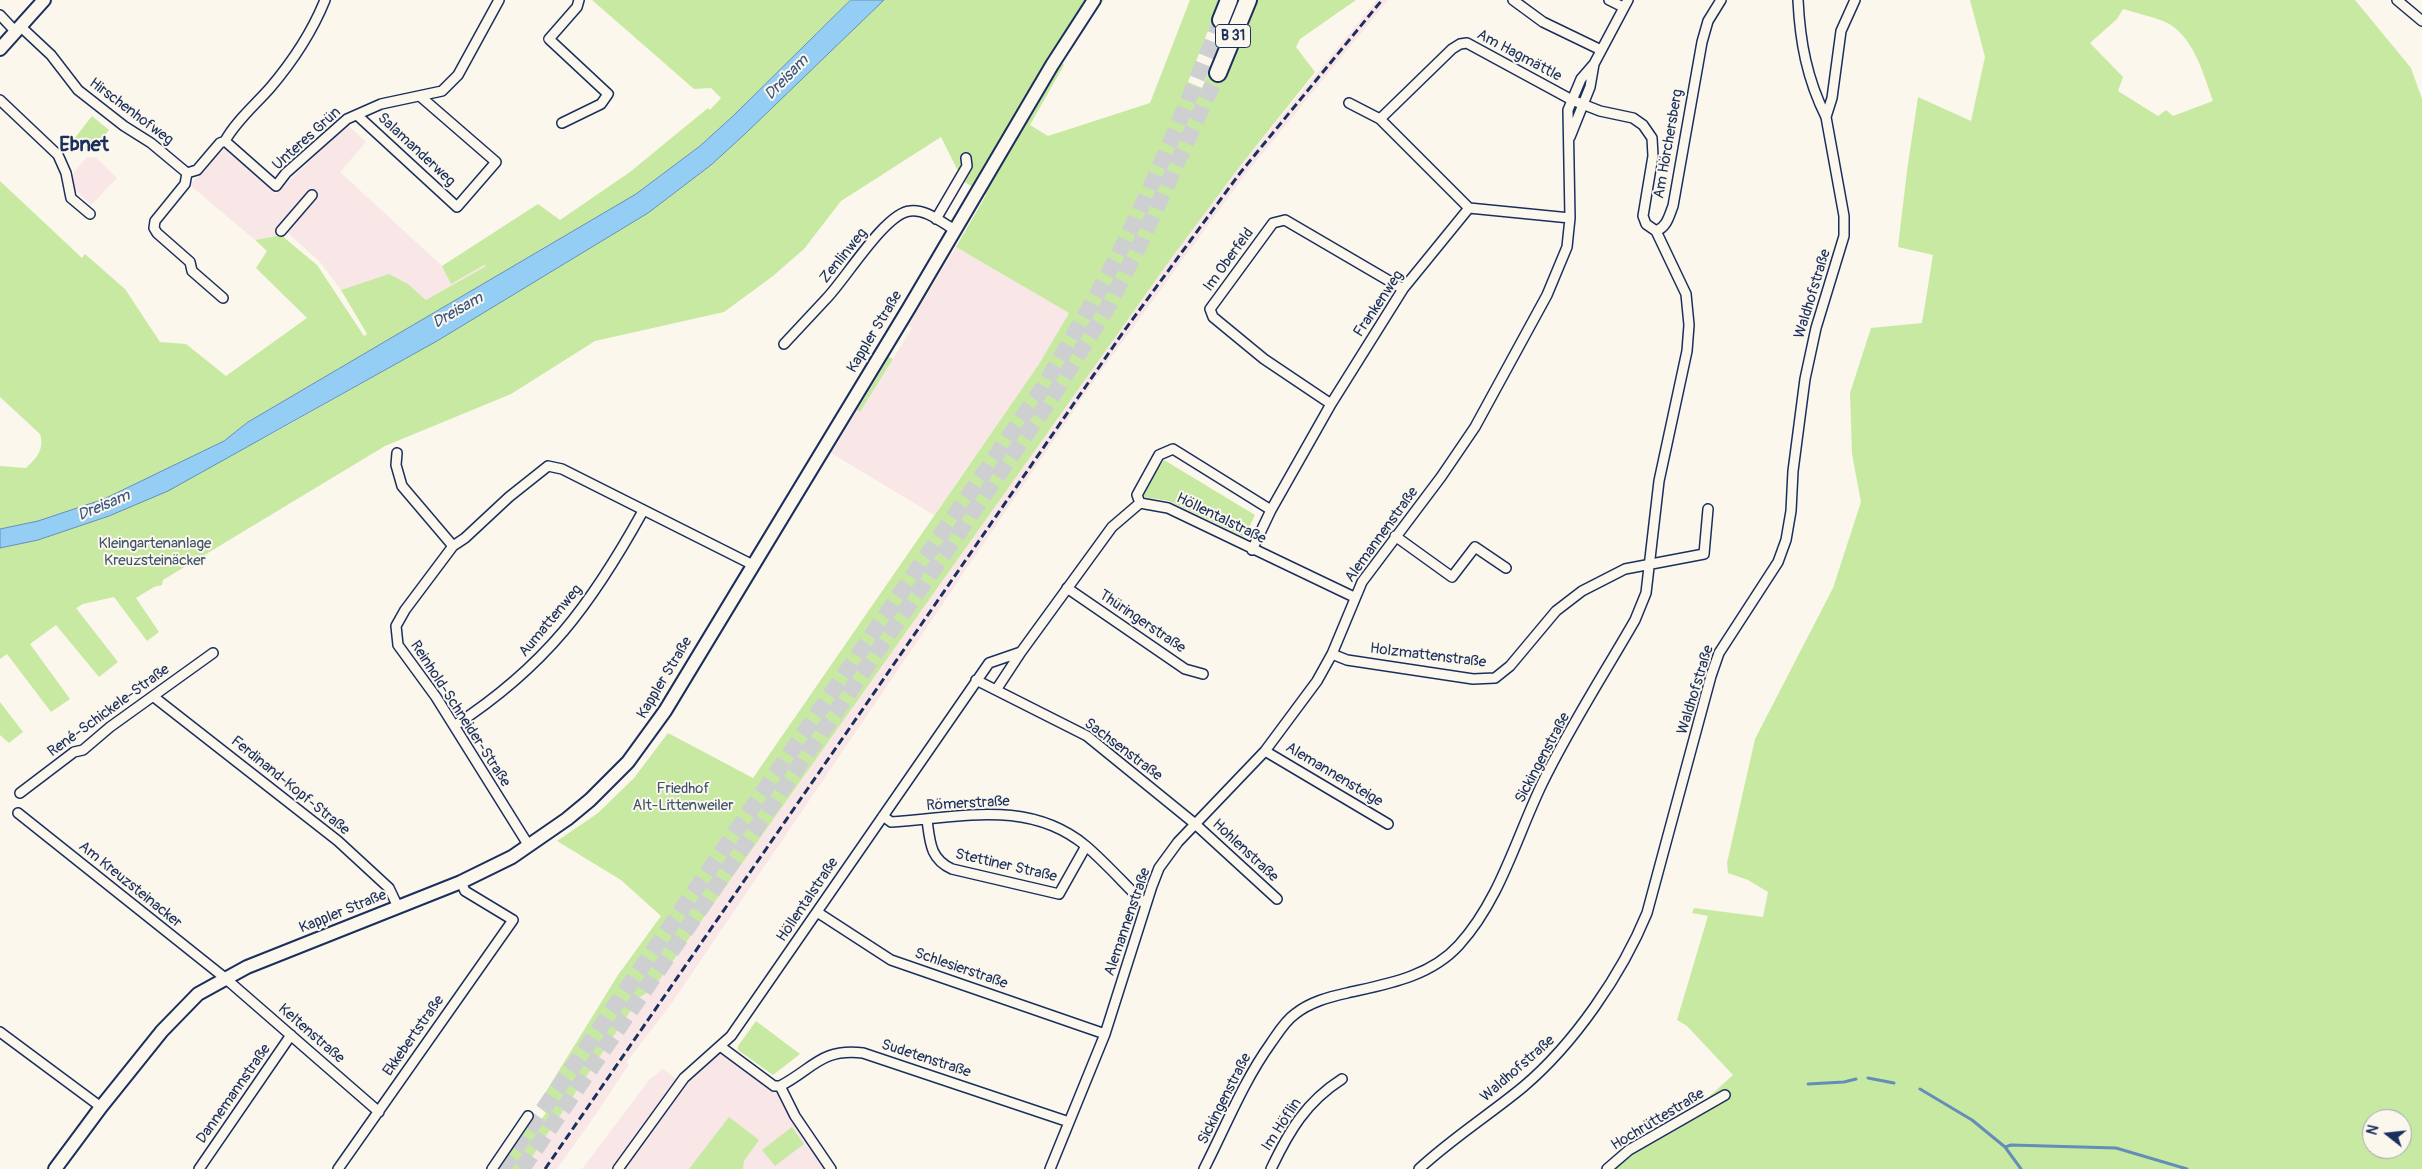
<!DOCTYPE html>
<meta charset="utf-8">
<style>
body{margin:0}
#map{position:relative;width:2422px;height:1169px;overflow:hidden;background:#fbf7ec;font-family:Pangolin,sans-serif}
canvas{display:block}
.north{position:absolute;left:2362px;top:1109px;width:50px;height:50px;box-sizing:border-box;background:#fbf7ec;border:1px solid #a1a7b3;border-radius:50%;rotate:286deg;font-size:14px;font-weight:700;line-height:20px;text-align:center;color:#1b2f5e}
.north::after{content:'';display:block;margin:auto;width:18px;height:22px;background:#1b2f5e;clip-path:polygon(50% 0,100% 100%,50% 72%,0 100%)}
</style>
<div id="map">
<canvas width="2422" height="1169"></canvas>
<div class="north">N</div>
</div>
<script>
const c = document.querySelector('canvas').getContext('2d');
c.lineJoin = 'round';
function fillPath(path, color) {
  c.fillStyle = color;
  c.fill(path, 'evenodd');
}
function trace(path, color, width, dash) {
  c.strokeStyle = color;
  c.lineWidth = width;
  c.lineCap = dash ? 'butt' : 'round';
  c.setLineDash(dash || []);
  c.stroke(path);
}
function drawText(font, color, halo, rows, align = 'center') {
  c.font = font + ' Pangolin,sans-serif';
  c.lineWidth = 4;
  c.setLineDash([]);
  c.textBaseline = 'middle';
  c.strokeStyle = halo;
  c.fillStyle = color;
  for (const [text, x, y, turn = 0] of rows) {
    c.save();
    c.translate(x, y);
    c.rotate((+turn || 0) * Math.PI / 180);
    c.textAlign = isNaN(turn) ? turn : align;
    if (halo) c.strokeText(text, 0, 0);
    c.fillText(text, 0, 0);
    c.restore();
  }
}
fillPath(new Path2D(`
 M1377,0H1388L1244,176L1096,378L671,1004L626,1063L629,1064L598,1111L557,1169H524L640,997L653,989L1170,260L1237,170Z
 M348,125L366,142L340,172L442,266L474,247L486,266L426,300L408,284L389,275L341,290L320,262L288,233L255,240L190,185L225,148L275,194Z
 M95,157L117,178L91,205L72,187L71,176L86,158Z
 M956,247L1069,313L1039,364L934,515L831,453L857,410L860,412L893,359L912,328L908,326Z
 M722,1053L788,1100L828,1169H582L650,1079L663,1069L684,1085L713,1056Z`), '#f9e6e7');
fillPath(new Path2D(`
 M592,0H851L733,116L700,146L636,194L248,422L224,441L104,499L38,521L0,529V466L26,468C36,459 45,449 40,434L0,397V181L82,258L85,254L125,289L160,342L186,344L226,376L307,318L256,268L267,251L255,240L281,235L317,265L364,336L367,334L341,290L389,274L408,284L426,300L486,266L484,265L451,284L442,266L538,204L560,220L630,172L708,108L710,110L721,98L711,88L694,89Z
 M884,0H1104L1076,37L1062,63L1064,65L1030,125L1048,136L1150,103L1190,0H1220L1188,82L1202,88L1210,69L1226,75L1254,0H1356L1300,39L1296,47L1315,72L1237,170L1170,260L653,989L640,997L524,1169H496L525,1126L535,1128L546,1113L537,1106L618,975L661,916L621,880L557,841L598,813L634,778L668,733L753,778L1039,364L1069,313L956,247L986,195L963,181L941,137L841,201L804,249L773,276L724,312L595,341L511,394L385,446L163,580L162,585L154,587L136,598L159,632L147,641L114,597L83,604L76,608L118,662L99,677L56,625L30,644L70,699L51,712L7,654L0,659V548L38,540L109,516L270,435L437,341L648,213L711,165Z
 M1970,0H2355L2411,68L2422,99V1169H1611L1634,1149L1702,1103L1733,1075L1687,1026L1677,1020L1708,916L1692,913L1694,908L1763,917L1768,892L1748,880L1728,873L1727,863L1755,739L1833,588L1861,502L1852,454L1850,393L1871,328L1922,323L1933,255L1898,247L1907,171L1918,97L1971,121L1985,57ZM2123,9C2136,13 2150,16 2163,21C2193,33 2203,73 2213,101L2173,116L2166,110L2158,116L2118,91L2123,77L2090,43L2117,19ZM2372,1119H2402V1149H2372Z
 M92,116L109,130L90,153L74,139Z
 M889,357L893,359L860,412L857,410Z
 M1164,460L1255,515L1244,537L1169,501L1144,497V491Z
 M0,702L23,732L9,743L0,735Z
 M756,1021L800,1054L773,1075L738,1050V1046Z
 M729,1117L759,1140L744,1161L743,1169H689Z
 M792,1127L804,1144L775,1166L762,1150Z`), '#c8e9a2');
const water = new Path2D(`
 M851,0H884L746,133L711,165L648,213L437,341L168,491L109,516L38,540L0,548V529L38,521L104,499L224,441L248,422L636,194L700,146L733,116Z`);
fillPath(water, '#94cef4');
trace(water, '#648eb8', 1);
trace(new Path2D(`
 M1868,1078L1894,1083
 M1808,1084L1844,1082L1856,1079
 M1920,1089L1972,1120L2005,1147L2011,1145L2116,1148L2187,1169
 M2005,1147L2021,1169`), '#648eb8', 3);
trace(new Path2D(`
 M502,1169L1042,389C1072,338 1103,286 1129,233C1163,163 1192,91 1221,20
 M522,1169L1056,391L1109,305L1141,242L1218,73`), '#cecfd0', 16, [16, 8]);
const street = new Path2D(`
 M1513,0L1543,22L1601,50
 M1609,0L1623,7
 M2397,0L2422,21
 M0,15L15,31
 M20,26L51,55L78,90L124,126L151,143L187,173
 M0,100L58,155L66,173L71,198L90,214
 M1349,103L1380,119
 M357,115L457,207L496,162L421,97
 M1826,117L1832,98L1841,31L1855,0
 M562,123L601,104L608,94L549,39L577,7L579,0
 M1570,137L1590,87L1594,64
 M225,141L276,186L286,173L347,119L381,104L442,91L458,75L499,0
 M225,141C236,121 255,105 270,88C293,61 312,32 325,0
 M187,173L185,184L155,221L154,228L157,233L190,262L192,271L223,298
 M187,173L197,170L220,143L225,141
 M1469,208L1380,119L1452,49L1460,44L1467,43L1572,100L1600,111L1633,118L1643,125L1652,138L1653,156L1643,216L1646,224L1656,231
 M1469,208L1570,218
 M936,219L967,166L966,158
 M281,231L312,195
 M1656,231C1667,227 1669,216 1673,206L1702,42L1708,21L1721,0
 M784,344C798,329 812,314 826,299C845,280 885,213 910,211C926,209 941,222 955,230
 M1331,404L1264,359L1213,317L1210,309L1273,223L1285,220L1403,289
 M397,453L396,465L402,486L453,546
 M1140,503L1137,495L1159,455L1173,449L1271,510
 M1395,536L1452,577L1475,547L1506,568
 M1252,550L1271,510L1331,404L1403,289L1469,208
 M1067,588L1185,669L1203,674
 M1332,654L1347,660L1473,679L1495,678L1510,666L1556,611L1582,591L1625,569L1704,554L1708,509
 M976,680L1087,736L1194,823L1277,899
 M996,690L1021,652
 M154,697L338,841L389,888L398,907
 M454,726C546,666 591,605 643,511
 M1265,751L1388,824
 M20,793L74,752L83,750L110,727L213,653
 M18,813L225,978L379,1112
 M883,816L891,822C959,818 1028,798 1086,846C1107,864 1126,886 1146,905
 M927,820C930,842 930,859 952,869L1059,894L1086,846
 M529,846L436,697L398,645L396,626L405,610L453,546L465,538L509,497L548,466L562,469L753,565
 M817,912L891,960L1105,1034
 M0,1032L101,1107
 M720,1046L774,1086H780L795,1116L831,1169
 M780,1086C813,1069 821,1048 863,1053L1069,1122
 M199,1169L291,1035
 M338,1169L513,920L465,891L461,882
 M492,1169L528,1116
 M618,1169L684,1078L731,1036L989,663L1021,652L1112,527L1140,503L1168,508L1354,597
 M1050,1169L1105,1034L1152,886L1159,868L1178,842L1265,751L1317,681L1332,654L1362,582L1441,477L1475,427L1547,295L1567,247L1570,218L1568,110L1581,79L1594,64L1628,0
 M1204,1169C1226,1126 1243,1082 1271,1043C1278,1033 1285,1021 1295,1014C1310,1002 1329,997 1347,993C1387,984 1430,977 1459,945C1500,900 1516,838 1542,784C1569,728 1604,674 1635,620L1646,593L1659,481L1687,351L1689,325L1686,294L1656,231
 M1271,1169C1289,1131 1306,1102 1342,1079
 M1419,1169C1451,1139 1489,1115 1523,1087C1574,1044 1622,974 1647,913L1711,676L1719,653L1778,562L1786,540L1791,511L1793,471L1805,379L1816,328L1844,236V216L1826,117C1807,79 1800,42 1798,0
 M1607,1169L1629,1150L1725,1095`);
const secondary = new Path2D(`
 M0,49L44,0
 M55,1169L101,1107L162,1031L198,994L247,967L461,882L512,857L567,819L590,800L628,762L665,711L909,308L1052,65L1094,0`);
const highway = new Path2D(`
 M1221,20L1229,0
 M1218,73L1248,0`);
trace(street, '#1b2f5e', 12);
trace(secondary, '#1b2f5e', 16);
trace(highway, '#1b2f5e', 20);
trace(street, '#fbf7ec', 9);
trace(secondary, '#fbf7ec', 12);
trace(highway, '#fbf7ec', 16);
trace(new Path2D(`
 M545,1169L1124,331L1240,173L1382,0`), '#1b2f5e', 3, [8, 4]);
for (const [x, y, w] of [
 [1233,36,35]
]) {
  const box = new Path2D();
  box.roundRect(x - w / 2, y - 11.5, w, 23, 4);
  c.fillStyle = '#fbf7ec';
  c.fill(box);
  trace(box, '#1b2f5e', 1);
}
drawText('bold 14px', '#1b2f5e', null, [
 ["B 31",1233,36]
]);
drawText('15px', '#1b2f5e', '#fbf7ec', [
 ["Am Hagmättle",1519,56,28],
 ["Hirschenhofweg",131,112,37],
 ["Unteres Grün",307,139,-42],
 ["Am Hörchersberg",1669,144,-80],
 ["Salamanderweg",416,150,43],
 ["Zenlinweg",844,256,-51],
 ["Im Oberfeld",1229,260,-54],
 ["Waldhofstraße",1813,294,-73],
 ["Frankenweg",1379,304,-56],
 ["Kappler Straße",875,332,-59],
 ["Höllentalstraße",1221,519,26],
 ["Alemannenstraße",1382,535,-54],
 ["Aumattenweg",551,621,-50],
 ["Thüringerstraße",1142,622,34],
 ["Holzmattenstraße",1428,656,7],
 ["Kappler Straße",665,678,-59],
 ["Waldhofstraße",1696,690,-73],
 ["René-Schickele-Straße",109,711,-36],
 ["Reinhold-Schneider-Straße",460,714,57],
 ["Sachsenstraße",1123,750,37],
 ["Sickingenstraße",1543,758,-62],
 ["Alemannensteige",1334,775,31],
 ["Ferdinand-Kopf-Straße",290,786,39],
 ["Römerstraße",968,804,-3],
 ["Hohlenstraße",1245,851,43],
 ["Stettiner Straße",1006,866,13],
 ["Am Kreuzsteinacker",130,885,39],
 ["Höllentalstraße",808,900,-56],
 ["Kappler Straße",343,912,-22],
 ["Alemannenstraße",1128,922,-71],
 ["Schlesierstraße",961,969,19],
 ["Keltenstraße",311,1034,41],
 ["Ekkebertstraße",414,1036,-55],
 ["Sudetenstraße",926,1059,18],
 ["Waldhofstraße",1518,1069,-41],
 ["Dannemannstraße",234,1094,-55],
 ["Sickingenstraße",1225,1099,-63],
 ["Hochrüttestraße",1658,1120,-31],
 ["Im Höflin",1282,1125,-57]
]);
drawText('15px', '#3e546c', '#fbf7ec', [
 ["Kleingartenanlage",155,544],
 ["Kreuzsteinäcker",155,561],
 ["Friedhof",683,789],
 ["Alt-Littenweiler",683,806]
]);
drawText('italic 16px', '#395784', '#fbf7ec', [
 ["Dreisam",787,78,-46],
 ["Dreisam",458,311,-30],
 ["Dreisam",104,506,-23]
]);
drawText('bold 20px', '#1b2f5e', '#fbf7ec', [
 ["Ebnet",84,146]
]);
</script>
